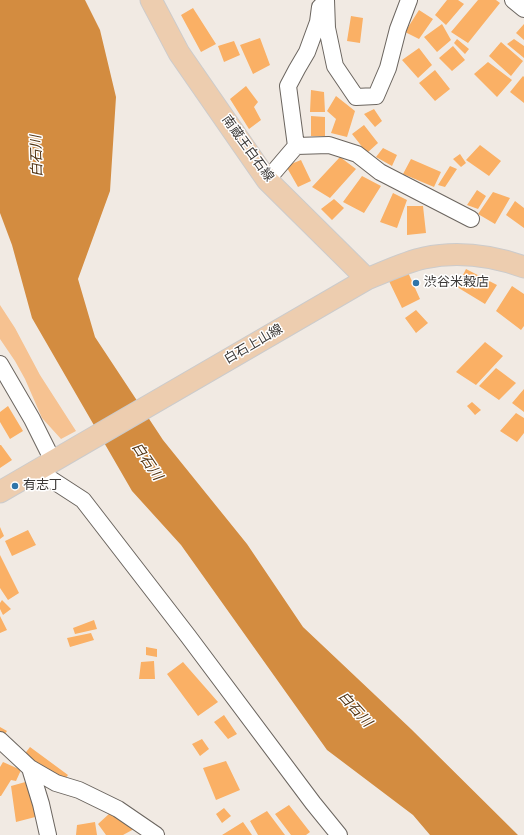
<!DOCTYPE html>
<meta charset="utf-8">
<style>
body{margin:0}
canvas{display:block;background:#f1eae3}
</style>
<canvas width="524" height="835"></canvas>
<script>
const c = document.querySelector('canvas').getContext('2d');
c.lineJoin = 'round';
function fillPath(path, color) {
  c.fillStyle = color;
  c.fill(path, 'evenodd');
}
function trace(path, color, width, dash) {
  c.strokeStyle = color;
  c.lineWidth = width;
  c.lineCap = dash ? 'butt' : 'round';
  c.setLineDash(dash || []);
  c.stroke(path);
}
function drawText(font, color, halo, rows, align = 'center') {
  c.font = font + ' "Source Sans 3","Noto Sans JP",sans-serif';
  c.lineWidth = 3;
  c.setLineDash([]);
  c.textBaseline = 'middle';
  c.strokeStyle = halo;
  c.fillStyle = color;
  for (const [text, x, y, turn = 0] of rows) {
    c.save();
    c.translate(x, y);
    c.rotate((+turn || 0) * Math.PI / 180);
    c.textAlign = isNaN(turn) ? turn : align;
    if (halo) c.strokeText(text, 0, 0);
    c.fillText(text, 0, 0);
    c.restore();
  }
}
fillPath(new Path2D(`
 M0,305L15,328L40,375L76,431L61,439L42,418L25,379L15,361L0,339Z`), '#f6c291');
fillPath(new Path2D(`
 M0,0H85L100,30L116,97L110,191L78,279L95,337L163,440L247,544L303,627L411,729L518,835H430L413,815L327,750L181,545L132,491L32,318L12,245L0,213Z`), '#d38c40');
fillPath(new Path2D(`
 M447,0H458L464,4L446,25L435,15Z
 M478,0H496L500,3L468,43L451,32Z
 M193,8L216,44L201,52L181,15Z
 M419,10L433,19L419,39L405,32Z
 M351,16L363,18L360,43L347,41Z
 M442,24L451,40L437,52L424,37Z
 M524,24V40L516,33Z
 M260,38L270,65L253,74L240,45Z
 M457,39L469,49L465,54L454,43Z
 M514,39L524,46V58L507,44Z
 M234,41L240,55L224,62L218,46Z
 M501,42L523,61L511,76L489,56Z
 M453,46L465,60L452,71L439,58Z
 M419,48L432,65L418,78L402,60Z
 M488,62L512,80L497,97L474,74Z
 M435,70L450,89L435,101L419,83Z
 M523,76L524,77V103L510,92Z
 M246,86L258,102L254,107L261,120L249,129L230,99Z
 M311,90L324,92L325,112H310Z
 M336,96L355,111L347,137L331,133L336,119L327,111Z
 M374,109L382,121L375,127L364,114Z
 M311,116L325,117V136H311Z
 M364,125L378,143L367,153L352,134Z
 M480,145L501,161L489,176L466,160Z
 M383,148L397,155L392,166L376,157Z
 M460,154L466,163L461,167L453,159Z
 M340,157L356,169L330,198L312,187Z
 M411,159L441,172L434,187L403,174Z
 M301,160L311,181L298,187L286,166Z
 M450,166L457,169L445,187L438,185Z
 M362,176L381,186L364,213L343,202Z
 M477,190L486,196L478,209L467,205Z
 M493,192L510,198L495,224L478,214Z
 M393,193L407,200L397,228L380,222Z
 M334,199L344,208L332,220L321,209Z
 M515,201L524,208V228L506,215Z
 M407,206H423L426,233L407,235Z
 M406,268L420,299L402,308L387,277Z
 M466,269L497,285L485,304L457,287Z
 M512,286L524,294V326L521,330L496,311Z
 M416,310L428,323L416,333L405,318Z
 M485,342L503,356L476,385L456,372Z
 M496,368L516,383L499,400L479,386Z
 M524,389V412L512,403Z
 M472,402L481,410L475,415L467,406Z
 M8,406L23,431L10,439L0,422V412Z
 M516,413L524,418V433L517,442L500,431Z
 M0,445H1L12,460L0,468Z
 M0,527L4,536L0,539Z
 M28,530L36,545L12,556L5,541Z
 M0,555L19,593L8,600L0,588Z
 M2,600L11,609L3,615L0,609V603Z
 M0,616L7,630L0,633Z
 M94,620L97,629L75,634L73,628Z
 M91,633L94,640L70,647L67,638Z
 M146,647L157,649V657L146,655Z
 M154,661L155,679H139L141,662Z
 M183,662L218,702L198,716L167,674Z
 M224,715L237,734L228,739L214,722Z
 M0,727L7,731L3,737L0,735Z
 M202,739L209,749L200,756L192,744Z
 M30,747L68,775L63,782L23,756Z
 M226,761L240,790L216,800L203,768Z
 M3,762L21,770L16,781L11,780L1,796H0V767Z
 M29,781L39,816L16,822L11,786Z
 M289,805L310,832L306,835H291L275,814Z
 M224,808L231,816L222,823L216,814Z
 M267,811L285,835H258L250,821Z
 M110,813L134,829L123,835H106L98,824Z
 M95,822L97,835H76L77,825Z
 M243,822L252,835H222Z`), '#fab065');
const minor = new Path2D(`
 M326,0L327,28L335,66L356,97L376,96L388,68L398,29L409,0
 M513,0L524,9
 M296,146L288,86L297,69L307,52L318,22L320,7
 M267,180L296,146L329,145L357,154L380,172L471,219
 M0,364L32,419L53,461
 M41,468L46,476L83,500L188,636L313,803L339,835
 M0,740L30,768L56,783L79,790L118,809L156,835
 M30,768L41,804L48,835`);
const major = new Path2D(`
 M151,0L179,53L267,180L367,279
 M0,492L367,279C385,272 405,262 424,258C457,251 493,256 524,267`);
trace(minor, '#6b655f', 18);
trace(major, '#cccbcb', 23);
trace(minor, '#fff', 16);
trace(major, '#edcdaf', 21);
for (const [x, y, r, color] of [
 [416,283,4,"#2e74a9"],
 [15,486,4,"#2e74a9"]
]) {
  const dot = new Path2D();
  dot.arc(x, y, r, 0, 2 * Math.PI);
  c.fillStyle = color;
  c.fill(dot);
  trace(dot, '#fff', 1.5);
}
drawText('13px', '#3b3836', '#fff', [
 ["南蔵王白石線",247,149,54],
 ["白石上山線",254,345,-30]
]);
drawText('13px', '#3b3836', '#fff', [
 ["渋谷米穀店",424,283],
 ["有志丁",23,486]
], 'left');
drawText('italic 14px', '#513313', '#fff', [
 ["白石川",38,156,-92],
 ["白石川",146,462,56],
 ["白石川",354,710,48]
]);
</script>
